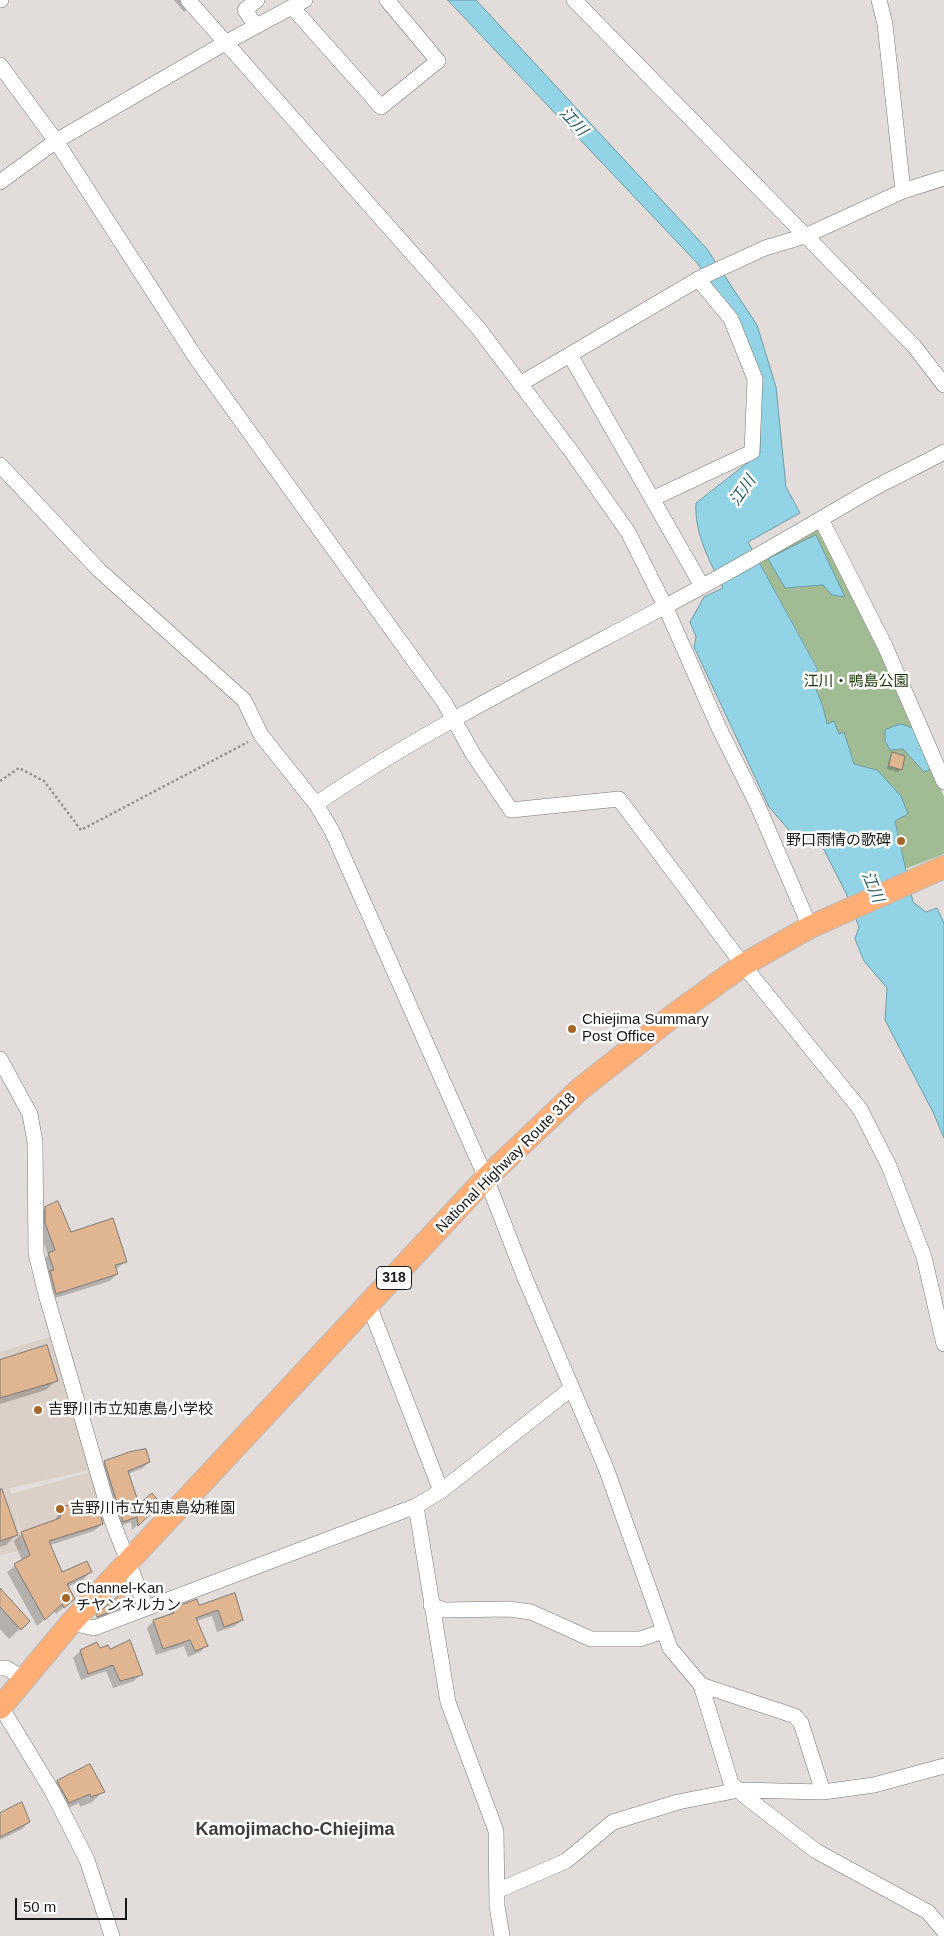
<!DOCTYPE html>
<meta charset="utf-8">
<style>
body{margin:0}
#map{position:relative;width:944px;height:1936px;overflow:hidden;background:#e2ddda;font-family:Helvetica,sans-serif}
canvas{display:block}
.scale{position:absolute;left:15px;top:1898px;width:112px;height:22px;box-sizing:border-box;border:2px solid #1a1817;border-top:0;padding-left:6px;font-size:15px;line-height:18px;white-space:nowrap;color:#1a1817;-webkit-text-stroke:4px #fff;paint-order:stroke}
</style>
<div id="map">
<canvas width="944" height="1936"></canvas>
<div class="scale">50 m</div>
</div>
<script>
const c = document.querySelector('canvas').getContext('2d');
c.lineJoin = 'round';
function fillPath(path, color) {
  c.fillStyle = color;
  c.fill(path, 'evenodd');
}
function trace(path, color, width, dash) {
  c.strokeStyle = color;
  c.lineWidth = width;
  c.lineCap = dash ? 'butt' : 'round';
  c.setLineDash(dash || []);
  c.stroke(path);
}
function drawText(font, color, halo, rows, align = 'center') {
  c.font = font + ' Helvetica,"Noto Sans JP",sans-serif';
  c.lineWidth = 5;
  c.setLineDash([]);
  c.textBaseline = 'middle';
  c.strokeStyle = halo;
  c.fillStyle = color;
  for (const [text, x, y, turn = 0] of rows) {
    c.save();
    c.translate(x, y);
    c.rotate((+turn || 0) * Math.PI / 180);
    c.textAlign = isNaN(turn) ? turn : align;
    if (halo) c.strokeText(text, 0, 0);
    c.fillText(text, 0, 0);
    c.restore();
  }
}
fillPath(new Path2D(`
 M55,1335L94,1469L10,1488L11,1494L91,1472L109,1524L25,1549L13,1499L23,1550L0,1555V1352Z`), '#dbd0c7');
fillPath(new Path2D(`
 M822,521L886,647L944,797V854L905,869L895,821L877,770L854,764L844,732L839,734L827,724L823,707L810,676L818,669L756,556Z`), '#a1bc95');
const water = new Path2D(`
 M448,0H476L707,249L757,325L776,387L786,487L800,513L748,542L818,670L811,676L823,707L827,724L834,721L839,734L844,732L854,764L877,770L901,796L908,814L895,821L913,902L926,912L937,908L944,923V1138L933,1112L885,1020L887,988L864,961L855,939L859,927L846,893L819,840L789,830L769,807L694,647L696,637L690,622L704,597L723,588C710,562 694,533 696,503L760,453L759,372L741,324L697,263Z
 M816,535L845,597L832,595L823,585L785,588L768,559Z
 M901,724L916,729L933,768L924,772L903,749L890,750L885,741V730Z`);
fillPath(water, '#92d3e5');
trace(water, '#6e9ba7', 1);
fillPath(new Path2D(`
 M174,0H198L184,12Z
 M893,753L901,769L898,772L887,769L890,756Z
 M46,1208L70,1234L126,1262L116,1269L117,1274L110,1281L49,1300L42,1261L48,1255L39,1230V1215Z
 M0,1361L57,1380L46,1390L0,1404Z
 M105,1462H149L143,1468L128,1474L138,1506L159,1504L132,1530L131,1522L117,1527L99,1468Z
 M0,1487L16,1535L6,1545L0,1547Z
 M65,1508L102,1524L94,1531L50,1545L62,1573L90,1572L83,1580L67,1587L74,1599L56,1614L54,1611L37,1626L7,1572L22,1561L14,1541L21,1534L55,1521L57,1516Z
 M0,1590L28,1621L9,1639L0,1629Z
 M128,1592L132,1602L125,1609L90,1623Z
 M234,1595L242,1620L235,1626L217,1632L212,1616L196,1621L206,1646L200,1652L188,1657L184,1646L156,1655L147,1628L153,1621L166,1617L173,1610L198,1606Z
 M109,1650L141,1674L134,1681L113,1688L106,1671L81,1680L73,1658L80,1651Z
 M57,1782L103,1792L92,1802L80,1807L79,1803L58,1813L47,1792Z
 M0,1814L29,1822L22,1829L0,1840Z`), '#0003');
const building = new Path2D(`
 M892,752L905,756L902,770L889,766Z
 M58,1201L71,1232L113,1218L127,1262L115,1265L118,1274L56,1294L50,1271L54,1270L48,1253L55,1250L45,1223V1207Z
 M47,1345L58,1381L0,1398V1360Z
 M146,1449L150,1462L128,1471L139,1504L152,1493L161,1504L138,1526L137,1517L123,1522L104,1461L129,1452Z
 M2,1489L18,1535L0,1541V1490Z
 M97,1502L103,1524L49,1541L62,1572L87,1561L92,1572L67,1584L75,1599L64,1608L62,1604L45,1620L14,1564L30,1555L21,1532L60,1518L64,1506L73,1504L75,1511Z
 M0,1588L30,1621L21,1630L0,1607Z
 M127,1589L133,1603L97,1617L96,1615Z
 M235,1593L243,1620L224,1627L218,1610L196,1618L208,1646L195,1651L190,1640L163,1649L153,1620L174,1613L172,1608L197,1599L199,1605Z
 M130,1640L143,1675L120,1681L113,1665L88,1674L80,1650L97,1642L100,1648L108,1645L110,1649Z
 M90,1764L105,1792L91,1797L90,1794L69,1803L57,1781Z
 M22,1802L30,1822L0,1837V1813Z`);
fillPath(building, '#e0b591');
trace(building, '#7e7a77', 1);
const minor = new Path2D(`
 M0,0H1
 M188,0L479,329L571,451L628,532L665,606L719,728L757,804L810,927
 M574,0L914,346L944,385
 M879,0L885,24L903,191
 M292,7L381,107L438,61L387,0
 M256,26L245,10L257,0
 M0,65L56,141L196,358L444,702L473,754L511,810L619,799L743,965L860,1109L889,1166L924,1257L944,1344
 M0,182L56,141L225,43L305,0
 M570,355L702,586
 M520,384L702,277L765,248L805,236L903,191L944,178
 M0,465L99,570L244,700L261,735L316,804L332,831L486,1178L525,1278L606,1468L670,1648L701,1685L731,1783L746,1797L816,1851L928,1912L944,1931
 M652,499L752,452L755,379L731,319L698,279
 M822,521L885,646L944,782
 M316,804C426,729 547,669 664,607C733,571 800,531 867,492C892,478 919,466 944,452
 M0,1059L30,1114L35,1142L36,1253L45,1291L111,1518L146,1608
 M369,1305L441,1491
 M416,1506L448,1702L496,1831L497,1906L502,1936
 M431,1605L444,1610L509,1609L531,1612L591,1639H640L664,1631
 M71,1623L94,1628L416,1506L441,1491L572,1388
 M0,1668H6L23,1678
 M701,1685L795,1716L801,1723L823,1792L874,1785L944,1766
 M1,1707L52,1791L87,1860L112,1936
 M497,1891L566,1861L613,1822L678,1802L739,1790L823,1792`);
const highway = new Path2D(`
 M0,1708L71,1623L486,1178L580,1089L678,1012L743,965L810,927L944,867`);
trace(minor, '#7a7673', 16);
trace(highway, '#babab9', 24);
trace(new Path2D(`
 M0,781L19,768L44,781L81,830L248,742`), '#95918f', 2.5, [2.5, 2.5]);
trace(minor, '#fff', 15);
trace(highway, '#ffae75', 22);
for (const [x, y, r, color] of [
 [901,841,5,"#a36829"],
 [572,1029,5,"#a36829"],
 [38,1410,5,"#a36829"],
 [60,1509,5,"#a36829"],
 [66,1598,5,"#a36829"]
]) {
  const dot = new Path2D();
  dot.arc(x, y, r, 0, 2 * Math.PI);
  c.fillStyle = color;
  c.fill(dot);
  trace(dot, '#fff', 2);
}
for (const [x, y, w] of [
 [394,1278,35]
]) {
  const box = new Path2D();
  box.roundRect(x - w / 2, y - 11.5, w, 23, 4);
  c.fillStyle = '#fff';
  c.fill(box);
  trace(box, '#1a1817', 1);
}
drawText('bold 14px', '#1a1817', null, [
 ["318",394,1278]
]);
drawText('15px', '#173404', '#fff', [
 ["江川・鴨島公園",856,682]
]);
drawText('15px', '#1a1817', '#fff', [
 ["野口雨情の歌碑",891,841,"right"],
 ["Chiejima Summary",582,1020],
 ["Post Office",582,1037],
 ["吉野川市立知恵島小学校",48,1410],
 ["吉野川市立知恵島幼稚園",70,1509],
 ["Channel-Kan",76,1589],
 ["チヤンネルカン",76,1606]
], 'left');
drawText('15px', '#1a1817', '#fff', [
 ["National Highway Route 318",506,1163,-45]
]);
drawText('italic 16px', '#235865', '#fff', [
 ["江川",573,122,47],
 ["江川",743,491,-55],
 ["江川",872,887,67]
]);
drawText('bold 18px', '#3f3c39', '#fff', [
 ["Kamojimacho-Chiejima",295,1830]
]);
</script>
